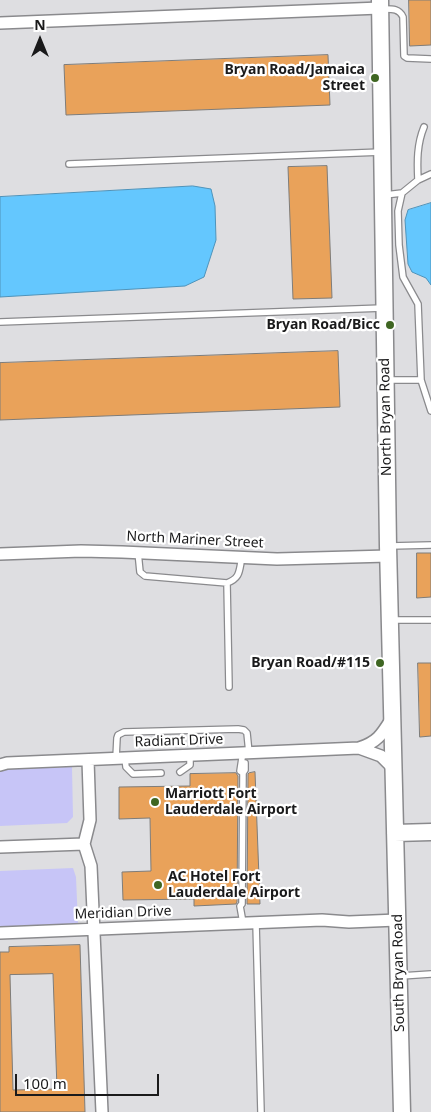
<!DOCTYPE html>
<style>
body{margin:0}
#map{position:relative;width:431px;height:1112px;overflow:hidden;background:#dedee1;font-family:"Noto Sans",sans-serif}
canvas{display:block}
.north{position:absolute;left:15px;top:15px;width:50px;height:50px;-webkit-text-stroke:4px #fff;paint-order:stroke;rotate:0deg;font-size:14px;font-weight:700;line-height:20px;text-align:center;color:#1a1a1b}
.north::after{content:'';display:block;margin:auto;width:18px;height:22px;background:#1a1a1b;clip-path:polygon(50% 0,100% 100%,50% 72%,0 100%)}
.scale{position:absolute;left:15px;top:1074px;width:144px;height:22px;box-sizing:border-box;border:2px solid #1a1a1b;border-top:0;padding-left:6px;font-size:15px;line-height:18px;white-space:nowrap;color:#1a1a1b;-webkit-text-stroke:4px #fff;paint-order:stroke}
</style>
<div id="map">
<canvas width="431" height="1112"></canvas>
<div class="north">N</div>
<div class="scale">100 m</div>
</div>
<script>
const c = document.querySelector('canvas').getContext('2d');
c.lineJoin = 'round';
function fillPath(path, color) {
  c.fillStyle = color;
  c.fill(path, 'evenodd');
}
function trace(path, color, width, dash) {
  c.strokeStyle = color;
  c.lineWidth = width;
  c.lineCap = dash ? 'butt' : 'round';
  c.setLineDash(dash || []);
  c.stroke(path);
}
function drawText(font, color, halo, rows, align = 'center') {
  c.font = font + ' "Noto Sans",sans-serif';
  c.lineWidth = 4.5;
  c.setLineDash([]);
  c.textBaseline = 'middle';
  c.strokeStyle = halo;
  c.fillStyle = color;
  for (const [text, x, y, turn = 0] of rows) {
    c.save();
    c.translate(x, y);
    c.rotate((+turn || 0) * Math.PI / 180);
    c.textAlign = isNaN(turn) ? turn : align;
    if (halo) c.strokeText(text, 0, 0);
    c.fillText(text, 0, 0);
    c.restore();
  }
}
fillPath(new Path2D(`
 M72,767L73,817L67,823L0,826V769Z
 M73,868L76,877L78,924L0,927V871Z`), '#c7c5f7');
const water = new Path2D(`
 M193,186L211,189L215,206L216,240L204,277L185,286L0,297V197Z
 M431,203V285L426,278L412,272L408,264L405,220L408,210Z`);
fillPath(water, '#64c7fe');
trace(water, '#4e93ba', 1);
const building = new Path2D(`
 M409,0H431V45L410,46Z
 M328,55L330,105L66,115L64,65Z
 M327,166L332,298L293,299L288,167Z
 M338,351L340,407L0,420V363Z
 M417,553H431V597L417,598Z
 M418,663H431V736L420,737Z
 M255,772L260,904H247L248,774L249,773Z
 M236,773L238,776L237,902L236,904L194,906V899L123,900L122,872L151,871L150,818L119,819V787L190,786V774Z
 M80,945L85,1112H0V952H9V947ZM53,974L57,1089L13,1090L10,975Z`);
fillPath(building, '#e9a25a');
trace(building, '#7e7c79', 1);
const lane = new Path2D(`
 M382,9C391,9 399,8 403,17L404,56L407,58L431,59
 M69,164L382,152
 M418,180C417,161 417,144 424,127
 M385,195L402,193L418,180L431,174
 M0,322L383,308
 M387,380H421L418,304L403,277L399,245L398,211L402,193
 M421,380L431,411
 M390,546L431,545
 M138,552L140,572L145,576L227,583C241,578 239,570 242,557
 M227,583L229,687
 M391,620H431
 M116,758L117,738L118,735L124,732L238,729L244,730L247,733L249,753
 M125,758L126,767L133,774L161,773
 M242,758L240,771L243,773
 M180,772L190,765V755
 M243,923L240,906L242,904L243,773L245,770V763
 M256,923L261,1112
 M401,976L431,974`);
const street = new Path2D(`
 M0,23L380,8
 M0,554L81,551L122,552L277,559L388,556
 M359,748L381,756L394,769
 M88,760L90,820L84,844L91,866L102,1112
 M0,765L7,763L359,748C378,742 382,734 392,718
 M0,847L84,844
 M0,933L322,920L349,922L397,920`);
const secondary = new Path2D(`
 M380,0L388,546L402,1112
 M395,833L431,832`);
trace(lane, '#8a8a8d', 8);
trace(street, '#8a8a8d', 14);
trace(secondary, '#8a8a8d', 19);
trace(lane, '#fff', 5.5);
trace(street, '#fff', 11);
trace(secondary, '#fff', 16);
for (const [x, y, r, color] of [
 [375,78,5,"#3f6622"],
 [390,325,5,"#3f6622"],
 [380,663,5,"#3f6622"],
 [155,802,5,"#3f6622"],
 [158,885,5,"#3f6622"]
]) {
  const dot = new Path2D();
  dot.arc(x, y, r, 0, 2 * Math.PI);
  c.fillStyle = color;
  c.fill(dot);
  trace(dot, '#fff', 2);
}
drawText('bold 14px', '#1a1a1b', '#fff', [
 ["Bryan Road/Jamaica",365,70],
 ["Street",365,86],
 ["Bryan Road/Bicc",380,325],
 ["Bryan Road/#115",370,663],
 ["Marriott Fort",165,794,"left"],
 ["Lauderdale Airport",165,810,"left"],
 ["AC Hotel Fort",168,877,"left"],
 ["Lauderdale Airport",168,893,"left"]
], 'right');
drawText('14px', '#1a1a1b', '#fff', [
 ["North Bryan Road",386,417,-91],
 ["North Mariner Street",195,540,3],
 ["Radiant Drive",179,741,-2],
 ["Meridian Drive",123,913,-2],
 ["South Bryan Road",399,973,-91]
]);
</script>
